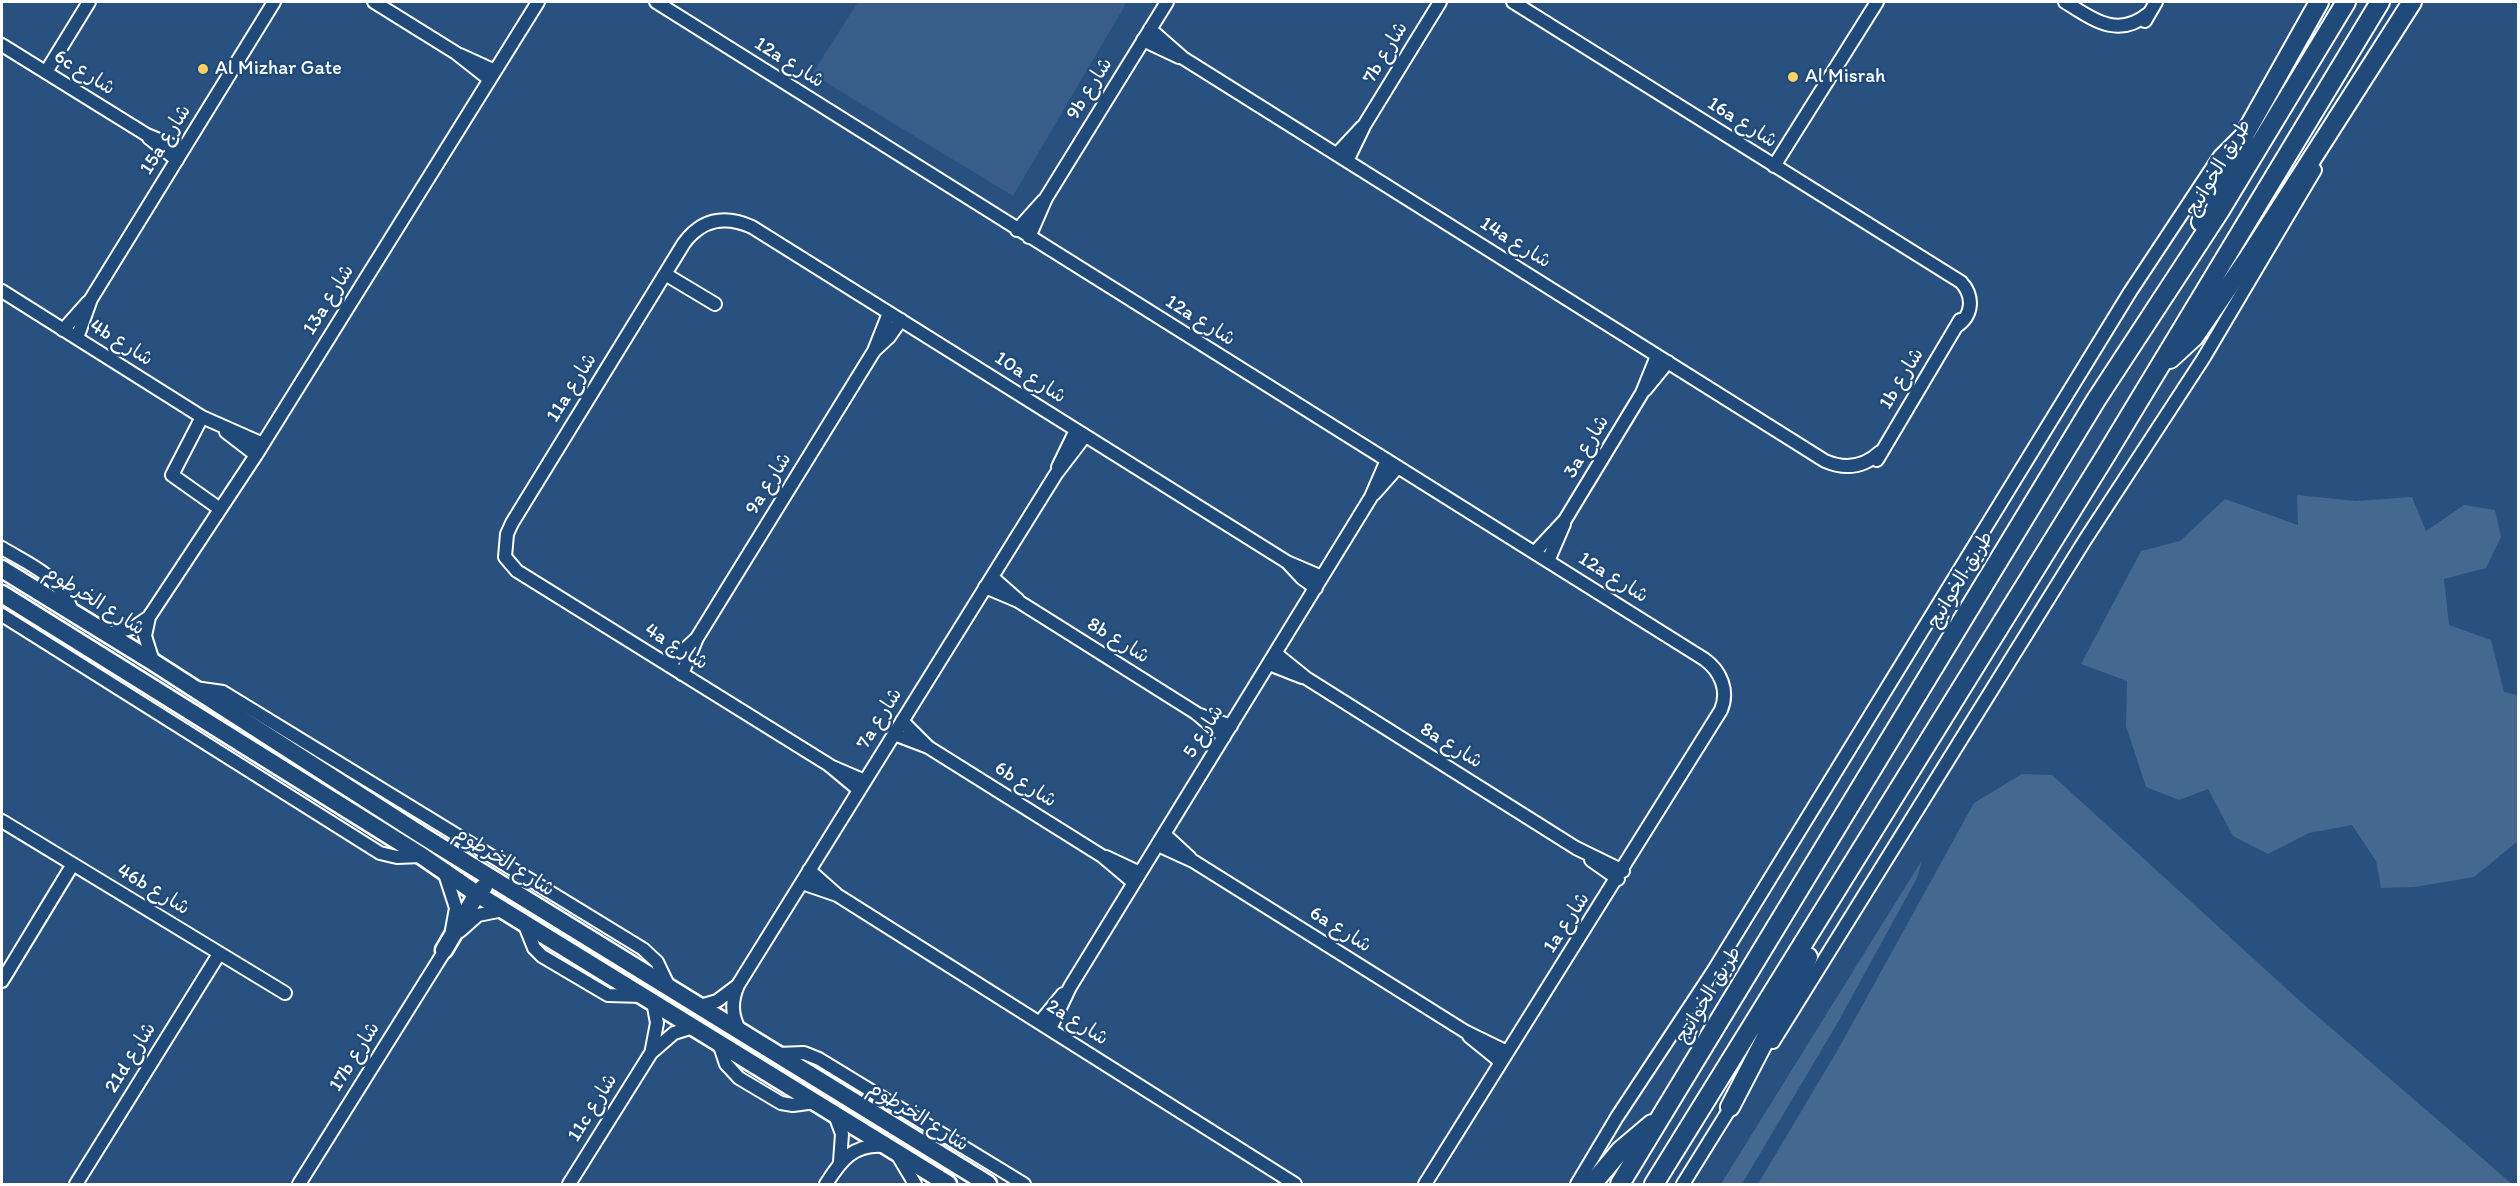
<!DOCTYPE html>
<meta charset="utf-8">
<style>
body{margin:0}
#map{position:relative;width:2520px;height:1186px;overflow:hidden;background:#28517f;font-family:Itim,sans-serif}
canvas{display:block}
.frame{position:absolute;inset:0;border:3px solid #fff;pointer-events:none}
</style>
<div id="map">
<canvas width="2520" height="1186"></canvas>
<div class="frame"></div>
</div>
<script>
const c = document.querySelector('canvas').getContext('2d');
c.lineJoin = 'round';
function fillPath(path, color) {
  c.fillStyle = color;
  c.fill(path, 'evenodd');
}
function trace(path, color, width, dash) {
  c.strokeStyle = color;
  c.lineWidth = width;
  c.lineCap = dash ? 'butt' : 'round';
  c.setLineDash(dash || []);
  c.stroke(path);
}
function drawText(font, color, halo, rows, align = 'center') {
  c.font = font + ' Itim,"Playpen Sans Arabic",sans-serif';
  c.lineWidth = 5;
  c.setLineDash([]);
  c.textBaseline = 'middle';
  c.strokeStyle = halo;
  c.fillStyle = color;
  for (const [text, x, y, turn = 0] of rows) {
    c.save();
    c.translate(x, y);
    c.rotate((+turn || 0) * Math.PI / 180);
    c.textAlign = isNaN(turn) ? turn : align;
    if (halo) c.strokeText(text, 0, 0);
    c.fillText(text, 0, 0);
    c.restore();
  }
}
fillPath(new Path2D(`
 M858,2H1127L1013,196L812,74Z`), '#375d88');
fillPath(new Path2D(`
 M2297,495L2356,501L2412,497L2426,531L2464,505L2495,510L2501,537L2486,568L2444,579L2449,625L2491,640L2504,692L2518,695V841L2474,877L2415,887L2381,888L2376,861L2352,825L2309,833L2268,854L2233,836L2208,789L2179,800L2146,787L2126,726L2127,681L2081,664L2141,551L2180,541L2225,499L2298,525Z
 M2022,774L2052,775L2301,1002L2512,1184H1758L1840,1046L1974,803Z
 M1922,860L1917,878L1838,1022L1742,1184H1721Z`), '#446890');
const minor = new Path2D(`
 M374,2L456,53L489,79
 M656,2L1704,659C1721,671 1729,691 1721,710L1425,1184
 M1513,2L1961,282C1974,296 1973,315 1957,326
 M2065,2C2093,19 2117,39 2148,14
 M2145,21L2156,2
 M1150,29L1183,58L1825,461C1846,470 1864,467 1880,452
 M1143,40L1179,57
 M2,45L147,135L183,150
 M460,55L495,71
 M46,72L89,2
 M149,138L177,160
 M1337,154L1362,127
 M1347,161L1365,124L1440,2
 M1774,166L1877,2
 M1017,230L1043,201
 M1029,237L1046,198L1167,2
 M665,274L715,304
 M2,291L202,417L263,444
 M63,330L88,302
 M77,338L91,299L274,2
 M875,350L889,337L901,320
 M1645,390L1668,362
 M202,417L172,475L220,509
 M226,432L256,455
 M1877,460L1960,320
 M1058,467L1076,430
 M1374,494L1398,467
 M2,548C37,569 57,574 74,614
 M1535,552L1565,520L1642,393L1657,356
 M1548,561L1564,524
 M1288,563L1302,578L1316,588
 M992,577L1018,600
 M985,587L1018,601L1061,628L1196,713L1224,737
 M2,615L380,853L397,857L422,856
 M149,617L145,636L153,661
 M106,634L133,628L149,617L256,455L538,2
 M1275,653L1306,678L1576,848L1623,871
 M1269,664L1302,677
 M668,665L696,639
 M682,674L697,638L874,351L889,313
 M195,688L223,692L643,949L657,962L669,987
 M1197,714L1231,726
 M902,721L928,747L1102,856L1134,883
 M894,734L928,747
 M830,766L865,781
 M859,790L829,765L517,571L505,557L507,534L512,523L684,243C702,219 725,215 752,227L1287,562L1322,577
 M2,821L285,993
 M1164,834L1190,858
 M1158,845L1193,861L1466,1032L1507,1052
 M1106,857L1140,873
 M1591,860L1618,879
 M809,870L836,894
 M444,871L456,908L452,930
 M802,883L837,895L1295,1184
 M524,923L534,948L542,956L608,995L643,996
 M460,931L478,915L503,910
 M2,981L73,864
 M700,1006L717,1001L737,986
 M1040,1022L1063,994
 M1050,1029L1070,987L1371,497L1387,460
 M740,1031C731,1015 731,1001 738,985L1056,474L1085,436
 M1469,1036L1501,1062
 M1773,1042L2085,540L2203,359L2315,170
 M719,1043L726,1064L739,1078L781,1103L793,1105L815,1102
 M652,1049L657,1023L653,1002
 M777,1054L804,1053L819,1059L1024,1184
 M835,1115L842,1134L840,1162
 M897,1154L915,1184
 M76,1184L219,954
 M299,1184L449,944
 M569,1184L651,1053L674,1033L693,1027
 M826,1184C841,1160 854,1143 885,1146
 M1577,1184L1617,1117L1714,970L2130,292L2220,156L2240,136
 M1683,1184L1734,1102`);
const major = new Path2D(`
 M2,569L153,662L423,836L988,1184
 M2,594L422,856L477,894L948,1184
 M444,950L477,894L484,887`);
const highway = new Path2D(`
 M2201,222L2246,132L2319,2
 M2170,359L2194,337L2249,257L2412,2
 M1730,1107L1808,957
 M1592,1184L1620,1151L1652,1124
 M1620,1184L2096,400L2219,212L2346,2
 M1654,1184L2106,455L2380,2`);
trace(minor, '#fff', 16);
trace(major, '#fff', 21);
trace(highway, '#fff', 22);
trace(minor, '#1f4a7a', 12);
trace(major, '#1f4a7a', 16);
trace(highway, '#1f4a7a', 18);
for (const [x, y, r, color] of [
 [203,69,6,"#ffd166"],
 [1793,77,6,"#ffd166"]
]) {
  const dot = new Path2D();
  dot.arc(x, y, r, 0, 2 * Math.PI);
  c.fillStyle = color;
  c.fill(dot);
  trace(dot, '#1f4a7a', 2);
}
drawText('20px', '#fff', '#1f4a7a', [
 ["7b شارع",1386,53,-59],
 ["12a شارع",789,63,32],
 ["6c شارع",84,73,32],
 ["9b شارع",1090,89,-58],
 ["16a شارع",1742,123,32],
 ["15a شارع",166,140,-58],
 ["طريق الخوانيج",2219,168,-59],
 ["14a شارع",1515,243,32],
 ["13a شارع",329,300,-58],
 ["12a شارع",1200,321,32],
 ["4b شارع",121,343,32],
 ["10a شارع",1030,378,32],
 ["1b شارع",1902,379,-59],
 ["11a شارع",572,388,-58],
 ["3a شارع",1587,447,-59],
 ["9a شارع",769,484,-58],
 ["12a شارع",1613,578,32],
 ["طريق الخوانيج",1961,580,-59],
 ["شارع الخرطوم",94,601,32],
 ["8b شارع",1118,641,32],
 ["4a شارع",676,647,32],
 ["7a شارع",880,719,-58],
 ["شارع 5",1204,732,-58],
 ["8a شارع",1451,746,32],
 ["6b شارع",1025,785,32],
 ["شارع الخرطوم",504,862,32],
 ["46b شارع",153,890,31],
 ["1a شارع",1567,923,-57],
 ["6a شارع",1340,930,32],
 ["طريق الخوانيج",1709,995,-59],
 ["2a شارع",1077,1023,32],
 ["17b شارع",355,1057,-58],
 ["21d شارع",131,1058,-58],
 ["11c شارع",593,1108,-58],
 ["شارع الخرطوم",918,1117,32]
]);
drawText('20px', '#fff', '#1f4a7a', [
 ["Al Mizhar Gate",215,69],
 ["Al Misrah",1805,77]
], 'left');
</script>
